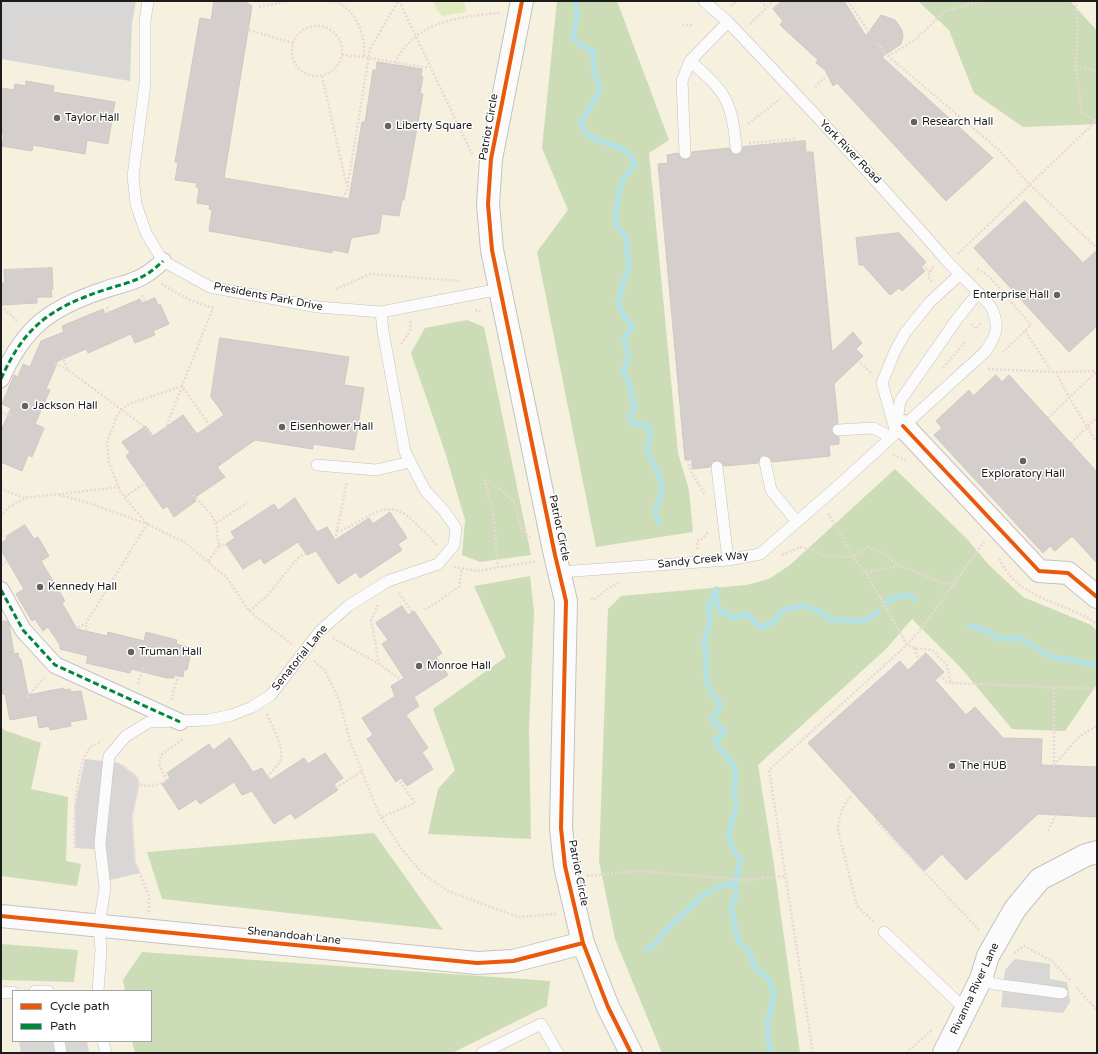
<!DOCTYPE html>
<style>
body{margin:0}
#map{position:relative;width:1098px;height:1054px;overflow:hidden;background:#ece7e4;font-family:"Varela Round",sans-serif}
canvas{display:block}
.frame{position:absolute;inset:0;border:2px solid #1c1c1c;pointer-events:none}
.legend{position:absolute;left:12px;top:990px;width:140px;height:52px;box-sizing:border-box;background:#fff;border:1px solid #a4a4a4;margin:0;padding:5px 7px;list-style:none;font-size:12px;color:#1c1c1c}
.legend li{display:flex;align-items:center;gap:8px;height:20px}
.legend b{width:20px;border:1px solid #a4a4a4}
</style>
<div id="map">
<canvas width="1098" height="1054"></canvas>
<div class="frame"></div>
<ul class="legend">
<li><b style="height:5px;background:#e8590c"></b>Cycle path</li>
<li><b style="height:5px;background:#00873e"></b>Path</li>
</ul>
</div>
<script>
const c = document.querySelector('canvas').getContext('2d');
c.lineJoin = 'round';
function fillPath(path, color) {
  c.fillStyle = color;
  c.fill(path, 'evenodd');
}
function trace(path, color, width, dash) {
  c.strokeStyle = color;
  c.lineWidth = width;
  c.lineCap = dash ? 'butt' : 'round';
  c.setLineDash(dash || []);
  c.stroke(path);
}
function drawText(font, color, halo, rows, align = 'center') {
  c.font = font + ' "Varela Round",sans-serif';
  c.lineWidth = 3;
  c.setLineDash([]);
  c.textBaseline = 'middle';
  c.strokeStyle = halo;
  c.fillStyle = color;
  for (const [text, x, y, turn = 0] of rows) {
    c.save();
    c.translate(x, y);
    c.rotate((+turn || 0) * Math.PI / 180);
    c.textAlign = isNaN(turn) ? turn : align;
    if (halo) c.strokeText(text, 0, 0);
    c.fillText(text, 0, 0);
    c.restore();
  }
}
fillPath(new Path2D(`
 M1,1H1097V1053H1ZM13,991H151V1041H13Z`), '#f6f0de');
fillPath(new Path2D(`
 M1,1H136L132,23L130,81L1,59Z
 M85,759L119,763L137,777L139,785L132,817L135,862L140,873L110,880L106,850L75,848V805Z
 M1015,959L1050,964V979L1067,982L1070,1002L1063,1013L1001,1007L1005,970Z
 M19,1041H87L89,1053H21Z`), '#d9d7d6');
fillPath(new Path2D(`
 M464,1L466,12L442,16L437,10L434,2Z`), '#e0ebbf');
fillPath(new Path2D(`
 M557,1H617L669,140L649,153L678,453L689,490L693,532L596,547L537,252L568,210L542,148Z
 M918,1H1070L1097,31V124L1023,127L974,93L949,30Z
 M467,320L484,327L531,555L480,562L462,555L465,520L446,455L411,353L425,328Z
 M895,469L967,539L988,564L1023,597L1091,625L1097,631V684L1065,731L1012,729L961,668L912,619L886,649L758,765L774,865L800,1053H662L615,939L599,861L608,609L621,596L746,585L769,579L790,565Z
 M530,576L534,612L529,728L531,839L428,834L438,789L455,770L433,709L506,657L474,586Z
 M1,726L4,730L41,743L31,789L68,797L66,861L81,864L77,886L1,876Z
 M374,833L443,930L162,899L147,852Z
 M1,944L78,950L74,982L1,980Z
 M142,952L550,981L547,1006L452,1053H135L132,1041H151V991H125L123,980Z`), '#cbdcb6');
trace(new Path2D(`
 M575,1L577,16L573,38C579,47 586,45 593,52L594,72L598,81L600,91L581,122C587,150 624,136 635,164C631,171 625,175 622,182C619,188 615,217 616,225L626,237L629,270L625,277L618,303L623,315L633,327L627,333L624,341L629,356L623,372L628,379L635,408L630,415L632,423L648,426L650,434L647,450C651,463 661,472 662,487C662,504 651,503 659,523
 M716,589L708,608L710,623L704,642L706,652V678L711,693L720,703L719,709L713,718V722L724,730L723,735L715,739C717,752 736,759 736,776C735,780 734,785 734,789C734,795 737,802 736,807C731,832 721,836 741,860L735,883L736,896L731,907L738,941L749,951L754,966L770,981L774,996L767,1024L770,1053
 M716,590L717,605L722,614L727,612L733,618L748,614L758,626C770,627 777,621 782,610L804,606L819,611L831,620C847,619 866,626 878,612
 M886,602L893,598L908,595L915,599
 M970,626L985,630L999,639L1014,638L1022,639L1049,656L1097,665
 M646,950L655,944L669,927L701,897L719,886L735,883`), '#b4e1e3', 5.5);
const building = new Path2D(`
 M214,1H244L252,6L224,178L349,199L362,122H365L373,70H376L377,62L422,69L421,77H423L420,93L423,94L404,200H402L399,216L382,214L379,233L351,238L348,253L333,250L332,253L209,231L212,210L209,209L210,205L197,203L199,188L196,187L197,183L175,180L178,163L175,162L200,18L211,20Z
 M782,1H844L866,36L881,15L895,20L902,30L903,37L901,44L882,57L993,158L946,201L837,83L833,86L825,70L816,63L818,60L780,25L783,21L773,9Z
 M26,81L54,86L53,92L115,102L108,144L87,140L85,154L33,145L32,151L2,146L4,134H1V88L14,90L15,84L26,86Z
 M805,141L806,152H813L832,352L853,332L862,343L856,349L863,356L834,384L838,423L832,427L831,431L835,436L839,437V444L829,445L830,456L772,462L770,457L764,455L760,457L758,463L724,466L722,463L717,460L713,462L710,467L692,469V459L685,460L658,164L668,163L667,155L678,153L681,159L686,160L691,157L692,152L729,148L733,154L737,155L742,151L743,147Z
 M1025,201L1083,263L1097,250V326L1069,352L974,248Z
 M899,233L926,262L921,267L925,271L902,291L899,288L890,295L863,265H859L856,238Z
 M52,268L53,289H51L52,297H37V303L1,305V283H5L4,270Z
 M155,298L158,305L160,304L169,324L153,331L155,335L135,343L131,334L88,353L86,349L58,361L46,389L50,390L35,424L44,428L32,457L28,455L22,471L1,462V431L11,408L2,404L14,375L18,377L23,364L30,367L41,341L64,332L62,326L103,309L105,314L140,299L142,303Z
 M220,338L349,357L344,385L364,388L354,450L313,444V449L255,440L217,467L225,477L194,498L196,501L174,517L167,506L163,509L126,456L130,453L122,442L146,426L153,436L183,415L197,434L224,415L211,397Z
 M996,375L1002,382L1009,375L1097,472V563L1072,536L1055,551L1050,546L1043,553L934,435L942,428L936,421L969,390L973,396Z
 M295,498L317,532L327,527L335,540L369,518L373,524L390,512L407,538L398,544L402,550L360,578L356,572L338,584L316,551L307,555L298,542L264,564L261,558L243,569L226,544L235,538L231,532L274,504L278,510Z
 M25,525L34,539L38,537L49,556L41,561L65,601L62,603L77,629L107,636L108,632L144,641L146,632L177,640L176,644L192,648L187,670H184L183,677L174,675V678H167L131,669L130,673L86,663L88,656L60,649V645L48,627L43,631L35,619L32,621L16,594L24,589L1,550V543L7,539L6,537Z
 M402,606L408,615L414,611L442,653L436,657L448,675L414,697L419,706L406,715L428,748L422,752L433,769L407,786L401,778L396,782L367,739L373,735L362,718L395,696L391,686L404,678L382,644L388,640L376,623Z
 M1,621H7L9,624L14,654L18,653L19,659H21L28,695L64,688V690L70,689L71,692L81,691L87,719L70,722L71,726L50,730L49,726L39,728L37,715L10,720L5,694H1Z
 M926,653L944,672L935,680L966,715L975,707L1003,738L1042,739L1041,765L1097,767V817L1038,814L966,880L942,854L924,871L808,743L900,661L908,670Z
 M230,738L253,772L262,768L270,780L304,758L308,764L325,753L343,778L334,784L338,790L295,819L291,813L274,824L252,791L242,795L234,782L200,804L196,799L179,810L162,784L170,778L167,773L209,744L213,750Z`);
fillPath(building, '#d4cfcc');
trace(building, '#cfc8c5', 1);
const service = new Path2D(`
 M148,1L145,21V84L133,176L136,204L146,233L163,261L210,287L318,307L381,312L500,289
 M690,61C725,91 733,102 736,148
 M685,153L682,81L690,61L728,22
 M896,428L900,401L957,319L978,293
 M838,430L873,428L891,437
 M896,433L882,383L895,351L905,333L929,303L959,275
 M765,462L771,490L797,522
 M317,465L376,470L410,462
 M717,467L728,560
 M560,572L728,560L760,554L839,485L986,351C996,335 1000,328 992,309C989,301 956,271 947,261C876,179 802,100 728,22L704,1
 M884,932L966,1010
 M981,979L994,984L1062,993
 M35,991H48
 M98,991L101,950L99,926L105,888L100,844L109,756L126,736L149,722L208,720L232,715L252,707L271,695L319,632L348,606L388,581L438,564L454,545L456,528L444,511L425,490L405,452L383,331L381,312
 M1,993L13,992
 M59,1041L61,1053
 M103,1041L106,1053
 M482,1053L541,1024L558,1053`);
const pedestrian = new Path2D(`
 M1,379C24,327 50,308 104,290C131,281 141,282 163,261
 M1,590L23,630L55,665L180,722`);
const minor = new Path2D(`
 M903,426L1039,571L1068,573L1097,597
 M944,1053L981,979L988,956L1015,909L1040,879L1086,855L1097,852`);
const tertiary = new Path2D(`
 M522,1L491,159L488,204L492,250L555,555L566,601L561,828L565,866L583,943L608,1007L631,1053
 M1,916L477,963L513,961L583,943`);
trace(service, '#c4c2c0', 12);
trace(pedestrian, '#c4c2c0', 18);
trace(minor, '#c4c2c0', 24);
trace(tertiary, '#c4c2c0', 24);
trace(new Path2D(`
 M331,1C355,5 366,35 364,57
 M399,1L472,154
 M761,1L766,7
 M848,1L870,34
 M1075,1L1078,24L1076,66L1082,112L1097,122
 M731,6L736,1
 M259,7L290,1
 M750,24L773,1
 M682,25H693
 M292 51a25 25 0 1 1 50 0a25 25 0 1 1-50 0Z
 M249,30L293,43
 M877,44L888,56L999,150L1029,184L1097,248
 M342,55L364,57L429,68
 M888,56L915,40L945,11L982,1
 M395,63C415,21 458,17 499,13
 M1076,66L1097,71
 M322,76L347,187
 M815,87L827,75
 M748,124L780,99
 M749,143L796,139
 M343,198L347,190L370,49L398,1
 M958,254L1097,120
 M923,265L930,273
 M977,269L989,276L1031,325L1003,352
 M932,282L928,277L933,266
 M161,284L190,300L213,308L182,386L210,426
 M336,289L370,274L461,281
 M142,295L145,302
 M1,306L17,321
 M107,307L110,315
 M475,310L482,312
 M971,324L976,329L981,322
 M1025,331L1051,370
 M401,344L410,331L411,320
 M62,356L68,370L137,421L147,429L152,437
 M858,360L871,373
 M55,363L67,370
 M943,368L965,342
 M988,369L1056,372L1097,371
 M1056,372L1070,399L1097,443
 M182,386L129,404L121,410L117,416L107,442L109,463L121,493L147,524L186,543L227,578L249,611L293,645
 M1,412L11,416
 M1048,418L1097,371
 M165,429L182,387
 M1071,443L1097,417
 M893,455L906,460
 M688,460L690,470L705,495
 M1,487L6,491L25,498L119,487
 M59,495L86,502L147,524L86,623L77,628
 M193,495L211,514L216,524L219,546L208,562
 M125,497L146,482
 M828,513L853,557L866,573L907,645L915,648L932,650L947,665L951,683L1097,689
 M1,517L8,508L25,498
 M216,523L247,503
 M337,530L341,531C375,513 391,494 421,529C426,534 432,538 436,545
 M335,540L347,482
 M219,546L226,544
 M697,549V541L702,539L709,531
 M782,555L800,547L813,550L824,556L853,557L868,547L880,551L899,565
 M999,559C1005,570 1013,581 1024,588C1046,603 1075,608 1097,624
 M1,565L7,562
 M454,567L477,571L537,561
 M498,568L493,512L485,481L491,482L514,501L521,528L530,538
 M866,573L899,565L945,584L955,581
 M399,593L412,612
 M591,598L594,600L607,589L619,583
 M378,605L371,620L379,664
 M425,610L459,587L462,568
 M249,611L267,596L297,559L305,553
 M86,631V623
 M333,638L379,664L401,680
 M915,648L916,655L920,659
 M314,661L325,671L339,700L350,741L378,812L400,847L422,873L448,891L518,917L556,914
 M940,675L947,682L951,683
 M138,684L143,667
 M1054,688V766
 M27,697L44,678
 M171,700L178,676
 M267,714C271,724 284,747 281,758C279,765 272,771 268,776
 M122,765L137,777L139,785
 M1054,765L1080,736L1097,726
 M336,788L362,771
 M851,796C842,807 839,816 838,830L857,906L874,922
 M382,817L415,803L399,780
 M876,821L980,931
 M1048,831L1056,815
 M75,848C74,825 74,763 91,747C94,745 98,743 102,741
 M587,876L639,871L746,880L785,876
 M149,912V896L135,862L132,817L139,785L153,786L167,781L159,764L161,755L183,739
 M1014,953L1024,946L1052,961L1070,980
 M1076,987L1097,1010
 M813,1053L769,770L907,645L921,629L984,542
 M906,1053L933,1029`), '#ebd7d8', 2.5, [2, 2]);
trace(service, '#fcfbfb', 11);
trace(pedestrian, '#fcfbfb', 16);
trace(minor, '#fcfbfb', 22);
trace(tertiary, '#fcfbfb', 22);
trace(new Path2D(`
 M1,379C24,327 50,308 104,290C131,281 141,282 163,261
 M1,590L23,630L55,665L180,722`), '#00873e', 3, [6, 3]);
trace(new Path2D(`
 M522,1L491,159L488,204L492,250L555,555L566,601L561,828L565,866L583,943L608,1007L631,1053
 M903,426L1039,571L1068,573L1097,597
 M1,916L477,963L513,961L583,943`), '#e8590c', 4);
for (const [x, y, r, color] of [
 [57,118,4,"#656362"],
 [914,122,4,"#656362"],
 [388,126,4,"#656362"],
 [1057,295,4,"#656362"],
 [25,406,4,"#656362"],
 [282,427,4,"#656362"],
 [1023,461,4,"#656362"],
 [40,587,4,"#656362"],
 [131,652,4,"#656362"],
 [419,666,4,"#656362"],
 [952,766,4,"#656362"]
]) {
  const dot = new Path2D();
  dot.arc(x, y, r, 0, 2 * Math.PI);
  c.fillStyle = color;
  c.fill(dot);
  trace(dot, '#fff', 1.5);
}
drawText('11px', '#1c1c1c', '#fff', [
 ["Taylor Hall",65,118],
 ["Research Hall",922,122],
 ["Liberty Square",396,126],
 ["Enterprise Hall",1049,295,"right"],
 ["Jackson Hall",33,406],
 ["Eisenhower Hall",290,427],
 ["Exploratory Hall",1023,474,"center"],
 ["Kennedy Hall",48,587],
 ["Truman Hall",139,652],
 ["Monroe Hall",427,666],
 ["The HUB",960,766]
], 'left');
drawText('11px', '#1c1c1c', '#fff', [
 ["Patriot Circle",489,127,-80],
 ["York River Road",850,152,46],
 ["Presidents Park Drive",268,297,11],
 ["Patriot Circle",559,528,78],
 ["Sandy Creek Way",703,560,-6],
 ["Senatorial Lane",300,658,-51],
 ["Patriot Circle",578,873,79],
 ["Shenandoah Lane",294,936,6],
 ["Rivanna River Lane",975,989,-65]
]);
</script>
